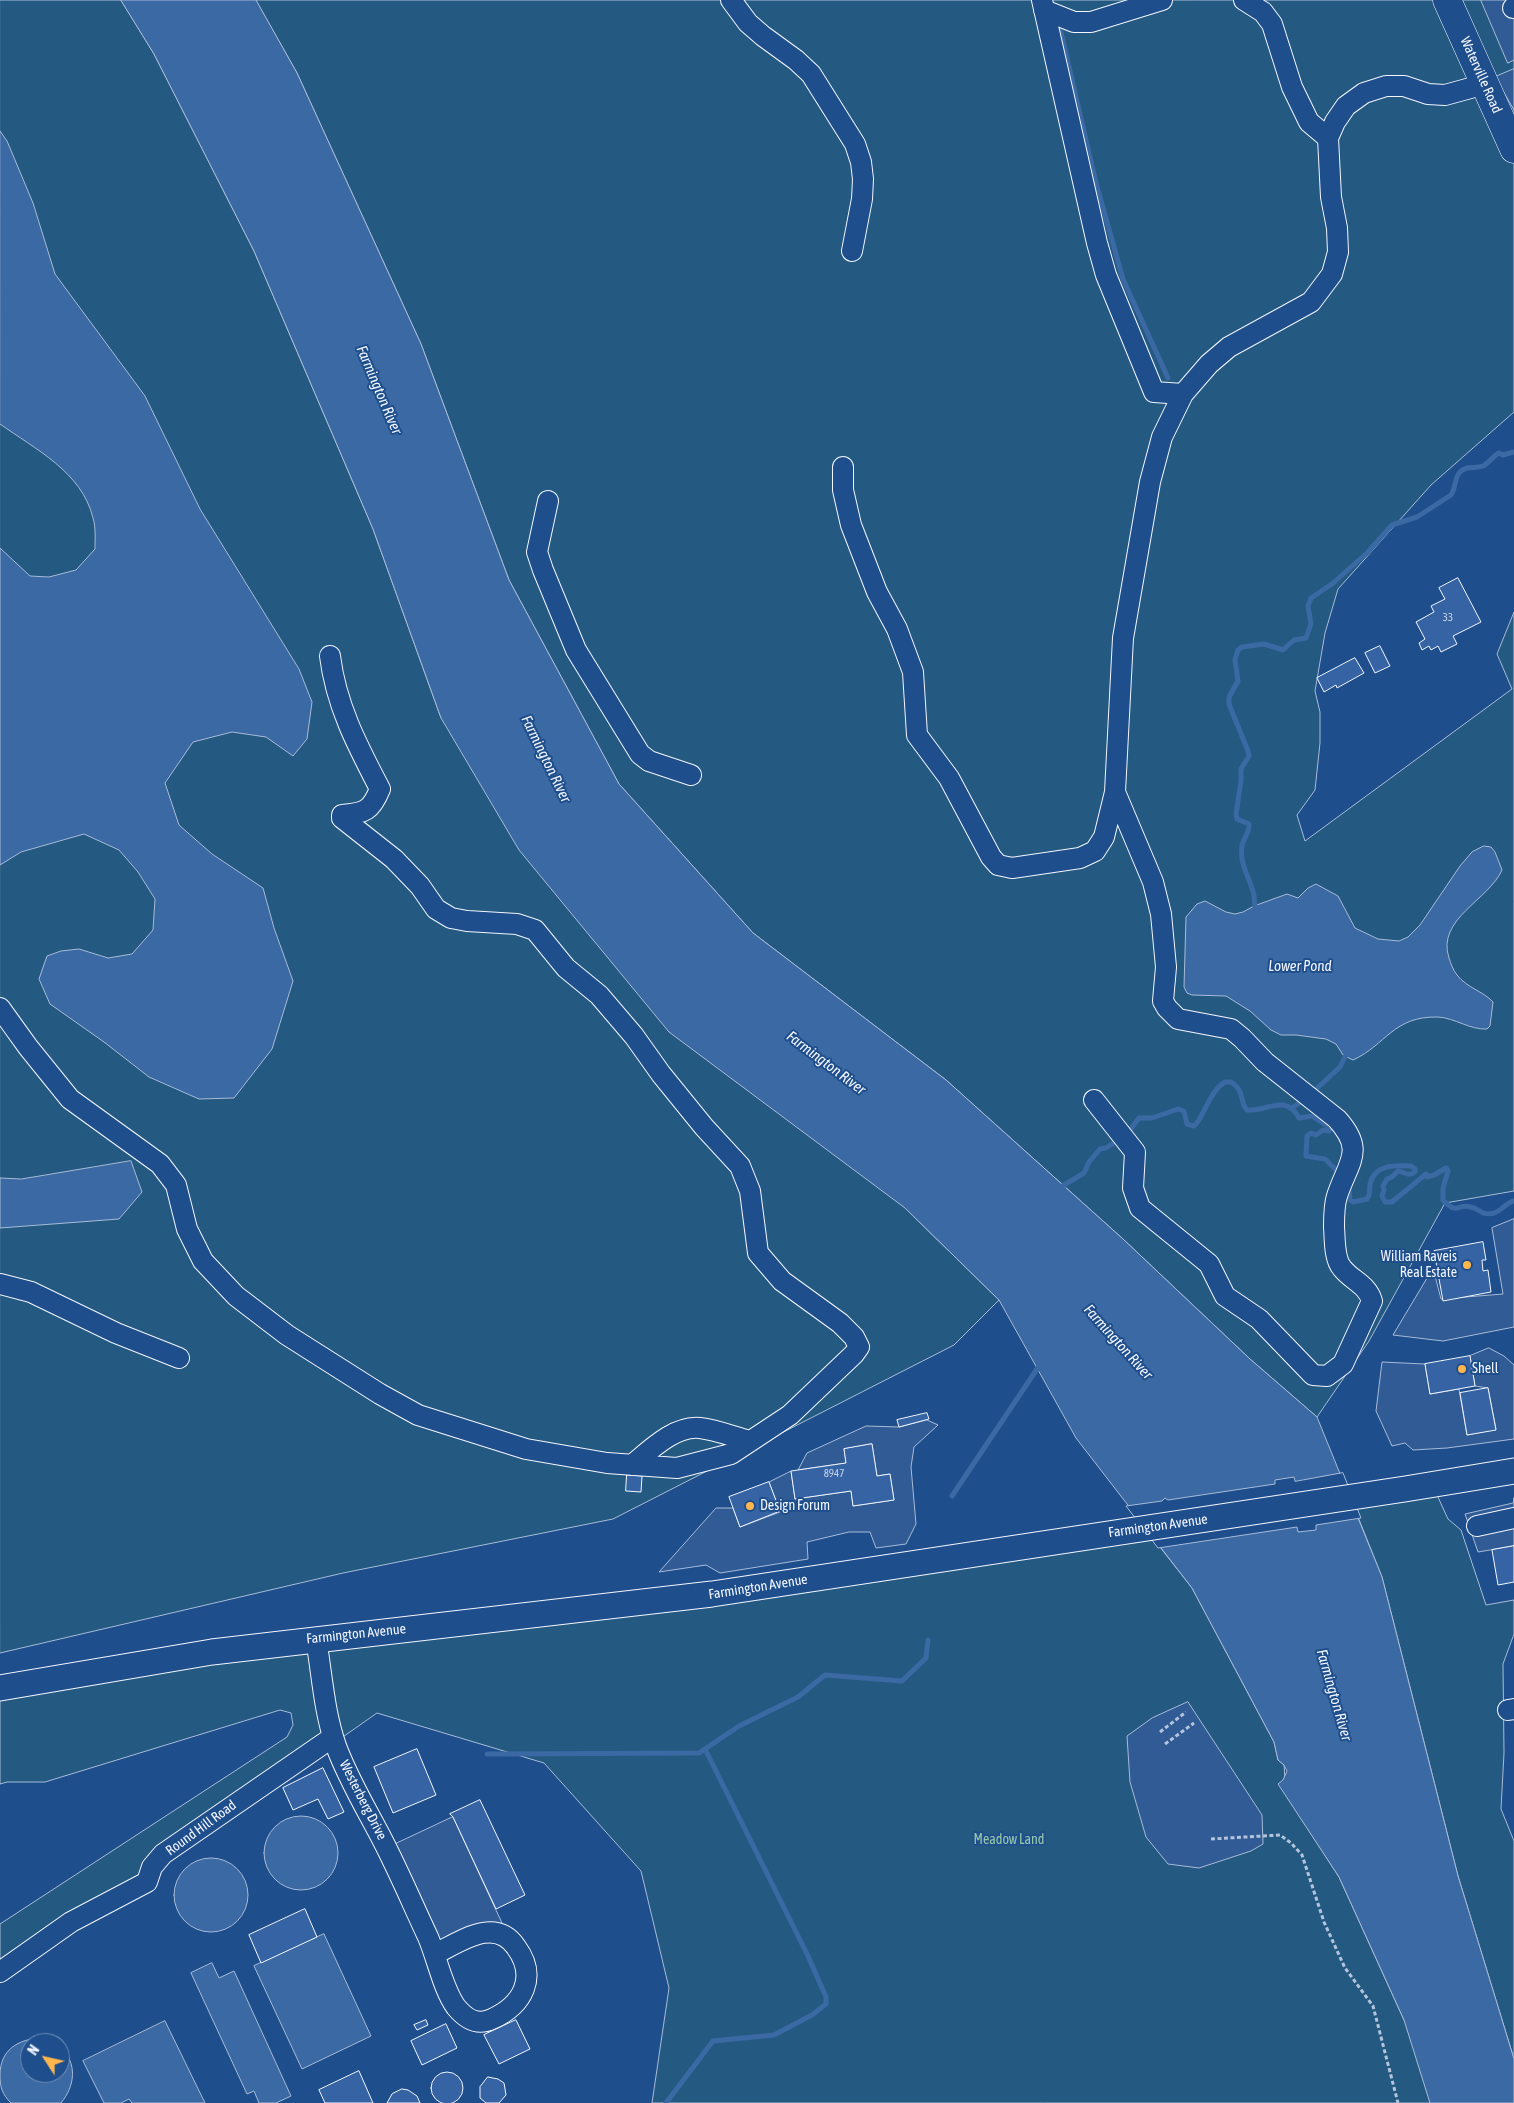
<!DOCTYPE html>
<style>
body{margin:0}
#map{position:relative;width:1514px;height:2103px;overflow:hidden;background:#1f4e8c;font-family:"Asap Condensed",sans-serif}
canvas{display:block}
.north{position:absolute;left:20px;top:2033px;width:50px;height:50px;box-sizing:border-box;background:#1f4e8c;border:1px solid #7391ba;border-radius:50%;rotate:305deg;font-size:14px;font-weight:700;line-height:20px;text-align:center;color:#f2f6ff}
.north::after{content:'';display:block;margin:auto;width:18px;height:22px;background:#ffb74d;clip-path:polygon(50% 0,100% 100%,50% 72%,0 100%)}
</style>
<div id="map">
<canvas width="1514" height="2103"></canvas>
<div class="north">N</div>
</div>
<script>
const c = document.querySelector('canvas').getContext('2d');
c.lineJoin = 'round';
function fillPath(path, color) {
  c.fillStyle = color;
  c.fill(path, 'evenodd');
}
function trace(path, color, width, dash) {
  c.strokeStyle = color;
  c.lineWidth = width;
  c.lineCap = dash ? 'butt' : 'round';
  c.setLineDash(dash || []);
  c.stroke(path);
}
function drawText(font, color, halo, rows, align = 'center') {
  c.font = font + ' "Asap Condensed",sans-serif';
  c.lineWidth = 4;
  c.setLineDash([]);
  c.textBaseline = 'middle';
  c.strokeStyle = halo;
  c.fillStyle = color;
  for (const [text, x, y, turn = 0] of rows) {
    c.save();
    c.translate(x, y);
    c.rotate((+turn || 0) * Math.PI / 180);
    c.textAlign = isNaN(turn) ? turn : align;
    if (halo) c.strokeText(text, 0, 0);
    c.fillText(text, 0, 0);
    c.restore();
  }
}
const green = new Path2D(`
 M0,0H121L154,54L254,251L373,529L441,718L905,1208L999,1300L954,1345L613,1519L343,1573L0,1653Z
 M256,0H1514V412L1431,485L1338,589L1325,633L1315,691L1320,712V743L1315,790L1297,815L1305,841L1512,689L1497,654L1514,612V1191L1445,1203L1369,1341L1317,1417L1250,1359L1123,1239L946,1080L753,933L619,784L509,580L421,344L297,73Z
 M1432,1484L1448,1519L1461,1530L1486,1605L1514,1600V1634L1503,1664L1504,1753L1501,1809L1514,1841V2059L1458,1876L1382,1577L1350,1497Z
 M1145,1528L1192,1588L1274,1742L1278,1760L1284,1765L1286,1795L1339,1877L1404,2020L1423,2045L1437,2103H652L669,1988L641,1871L544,1763L377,1713L0,1977V1924L287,1737L293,1725L291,1713L280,1710L45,1782H7L0,1784V1688Z`);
fillPath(green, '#245a82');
trace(green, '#a8bbd7', 1);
const parking = new Path2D(`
 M1481,0H1514V60L1508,63Z
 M1514,69V110L1495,77Z
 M1514,1219V1327L1443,1341L1393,1335L1433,1268L1441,1299L1503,1294L1492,1228Z
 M1489,1348L1504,1356L1514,1365V1439L1447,1448L1413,1450L1405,1443L1392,1446L1376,1411L1382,1362L1425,1364L1430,1394L1459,1389L1467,1435L1496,1429L1488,1388L1475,1386L1470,1356Z
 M927,1420L938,1425L914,1447L911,1467L916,1524L906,1544L876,1548L870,1532H849L807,1542L808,1559L720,1573L706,1565L659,1572L716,1508H733L740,1527L780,1512L769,1482L791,1471L795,1499L851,1491L853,1506L894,1500L890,1474L877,1476L872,1444L844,1449L846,1463L798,1470L807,1453L866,1426L899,1427Z
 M1514,1498V1546L1478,1552L1465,1514L1513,1503Z
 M1188,1702L1262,1815L1263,1844L1251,1851L1199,1868L1168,1864L1146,1837L1130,1782L1127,1736L1152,1718Z
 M453,1817L502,1923L435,1954L387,1848Z`);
fillPath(parking, '#305b95');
trace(parking, '#a8bbd7', 1);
const water = new Path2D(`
 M121,0H256L297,73L421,344L509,580L619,784L753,933L946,1080L1123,1239L1250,1359L1317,1417L1382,1577L1458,1876L1514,2059V2103H1430L1404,2020L1339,1877L1278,1784L1283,1780L1287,1771L1284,1765L1278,1760L1274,1742L1192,1588L1076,1438L999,1300L905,1208L669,1032L519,850L441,718L373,529L254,251L154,54Z
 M0,131L7,141L33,203L55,274L145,396L200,509L299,669L312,702L307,739L293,756L266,737L232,732L193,742L165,783L179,825L212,854L263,888L274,928L293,981L272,1049L234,1098L199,1099L149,1077L104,1042L50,1004L39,979L47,956L61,951L79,949L108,958L132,954L153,930L155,899L138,872L119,850L84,834L21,852L0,865V548L30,576L49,577L76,570L95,549C95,539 96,527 93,518C82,472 35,449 0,424Z
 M1484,846L1491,847L1495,852L1502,870C1489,900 1436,919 1449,958C1451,964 1453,970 1457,975C1467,988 1483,991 1493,1002L1490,1026L1487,1029C1470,1030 1455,1018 1438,1017C1393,1016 1386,1045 1353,1060L1343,1055L1336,1044L1326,1039L1296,1035H1281L1271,1030L1250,1011L1226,996L1192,995L1187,993L1184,987L1186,917L1197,904L1205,901L1226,912L1235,914L1243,912L1254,906L1287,894L1298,898L1308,888L1316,884L1338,896L1355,928L1378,939L1399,941L1408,937L1420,925L1460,866L1472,852Z
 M131,1161L142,1192L119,1219L0,1228V1178L21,1179Z
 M264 1853a37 37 0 1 1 74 0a37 37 0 1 1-74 0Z
 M174 1895a37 37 0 1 1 74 0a37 37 0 1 1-74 0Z
 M324,1934L371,2036L302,2069L254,1966Z
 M212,1963L219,1978L234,1971L291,2096L276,2103H259L254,2091L247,2094L191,1973Z
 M165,2021L205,2103H132L129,2099L121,2103H104L83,2061Z
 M41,2038L54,2043H30V2073H60V2047C78,2063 75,2086 61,2103H11C2,2094 0,2087 0,2075C0,2050 18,2039 41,2038Z`);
fillPath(water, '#3b69a3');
trace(water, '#a8bbd7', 1);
const pier = new Path2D(`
 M1343,1473L1361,1518L1316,1525V1530L1298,1532L1297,1527L1158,1548L1126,1506L1162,1501L1165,1498L1168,1500L1275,1484V1480L1294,1477L1295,1481Z`);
fillPath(pier, '#1f4e8c');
trace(pier, '#a8bbd7', 1);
trace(new Path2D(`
 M1056,25L1061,32L1096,183L1123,279L1168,378
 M1257,910C1253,905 1255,902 1254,896C1251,879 1239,865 1242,846C1243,839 1250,832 1249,824L1237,819L1236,814L1241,781V769L1249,756L1248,751L1229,704V697L1238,681L1235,660L1238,650L1242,647L1264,644L1283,650L1294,640L1306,638L1311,624L1308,606L1311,598L1332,584L1367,553L1392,525L1417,517L1451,495C1456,488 1454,478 1460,472C1466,465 1475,469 1483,466C1489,463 1493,456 1499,453L1503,455L1514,452
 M1314,1091L1340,1067L1348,1051
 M1292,1108L1302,1101
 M1127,1134L1139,1118H1152L1178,1109L1184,1111L1187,1124L1194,1126C1203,1120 1209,1091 1225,1082H1231C1246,1092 1239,1102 1247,1110C1266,1112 1286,1093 1299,1118L1312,1116L1329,1127V1131L1323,1130L1316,1135L1311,1133L1307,1136L1306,1156L1325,1159L1340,1174
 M1349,1189L1350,1200L1353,1202L1367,1199C1371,1194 1369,1190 1370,1184C1375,1164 1395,1165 1411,1166L1415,1169V1172C1408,1177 1405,1172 1398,1171L1392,1177L1387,1179L1383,1186L1384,1190L1382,1196L1385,1202H1392L1426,1174L1427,1177L1434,1175L1446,1168L1448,1171L1443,1188V1200C1458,1216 1457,1203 1471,1207C1480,1209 1481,1216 1494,1213C1501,1211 1506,1203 1514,1201
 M1062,1191L1064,1185L1084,1173L1089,1162L1100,1149L1106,1148L1120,1139
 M952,1496L1041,1363
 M487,1754L699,1753L739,1726L798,1697L825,1675L902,1681L926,1658L928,1640
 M666,2103L713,2041L774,2035L812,2015L826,2004V1997L808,1956L705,1749`), '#3b69a3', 5);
const building = new Path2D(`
 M1458,578L1481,622L1453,636L1457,644L1441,652L1438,646L1431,650L1429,646L1422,650L1419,643L1425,639L1416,622L1434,612L1431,606L1445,599L1439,588Z
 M1380,646L1390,666L1375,673L1365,653Z
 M1355,658L1364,673L1337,688L1336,685L1324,692L1317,678Z
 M1483,1242L1486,1260H1482L1483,1271L1488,1270L1491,1292L1443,1301L1434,1251Z
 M1470,1356L1475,1386L1430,1394L1425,1364Z
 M1488,1388L1496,1430L1467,1435L1460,1393Z
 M927,1413L929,1419L899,1427L897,1420Z
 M872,1444L877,1476L890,1474L894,1500L853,1506L851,1491L795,1499L791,1471L846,1463L844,1449Z
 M627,1475L642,1476L641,1492L626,1491Z
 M769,1482L780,1511L740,1527L729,1497Z
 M1514,1546V1582L1498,1585L1492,1550Z
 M417,1749L436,1795L393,1813L374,1767Z
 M323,1768L344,1812L328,1819L318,1799L293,1810L283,1788Z
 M480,1800L525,1895L496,1909L453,1817L450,1814Z
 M305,1909L317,1937L261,1963L249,1935Z
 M426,2020L428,2025L417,2030L414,2025Z
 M516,2020L530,2049L499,2064L484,2035Z
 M446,2024L457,2048L422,2065L411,2041Z
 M359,2071L373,2103H325L319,2090Z
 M431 2088a16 16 0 1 1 32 0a16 16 0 1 1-32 0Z
 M488,2077L498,2079L504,2083L506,2095L499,2103H486L480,2098V2087Z
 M402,2089L408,2090L417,2096L420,2103H387L392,2094Z`);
fillPath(building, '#3563a3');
trace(building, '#f2f6ff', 1);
const minor = new Path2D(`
 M731,0L748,23L763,36L796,60L811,74L855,144L861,162L863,179L862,199L852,251
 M1042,0L1097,243L1106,275L1154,392L1183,394
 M1244,0L1263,12L1272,24L1292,87L1309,122L1328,138
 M1513,8H1514
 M1044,10L1074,22H1091L1162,0
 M843,467V490L851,525L877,592L897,629L913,672L917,735L949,778L991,857L998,865L1012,868L1080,858L1095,851L1104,837L1115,792L1123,638L1150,482L1162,437L1183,394L1209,364L1229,347L1311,302L1332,274L1338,252L1337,228L1331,197L1328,138L1335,122L1346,106L1364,93L1386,86H1404L1428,94L1445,95L1485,84
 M548,501L537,552L543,570L576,650L640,754L649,761L691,775
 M0,1008L28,1047L70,1099L160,1164L176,1185L187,1229L203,1261L236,1296L287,1335L380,1394L418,1415L526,1449L607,1463L677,1468L731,1454L790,1415L854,1354L859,1347L854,1337L840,1323L782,1281L758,1253L750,1191L740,1166L704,1127L661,1074L634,1036L599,995L566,968L535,930L517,924L467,921L451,918L436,909L420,886L394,859L342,818V815C365,813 371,811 380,789C357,745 336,705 330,656
 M1094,1100L1135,1152L1133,1188L1140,1208L1209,1264L1225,1296L1259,1319L1313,1375L1327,1376L1343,1364L1372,1301C1367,1284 1352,1281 1342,1268C1334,1259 1335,1239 1334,1227C1334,1218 1334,1205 1337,1196C1348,1162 1366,1151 1337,1119L1265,1062L1242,1038L1231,1029L1178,1019L1167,1008L1163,1001L1166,967L1161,914L1153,882L1115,792
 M0,1284L31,1292L116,1333L179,1358
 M632,1465C650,1450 675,1425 700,1428C717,1430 734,1437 750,1441
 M1477,1526L1514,1518
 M316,1639C322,1674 324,1712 336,1746C348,1779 367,1810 383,1841C399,1872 413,1905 428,1937C437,1958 443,1989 456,2007C466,2019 477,2026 492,2019C523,2005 538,1977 516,1947C495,1916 460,1942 435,1954
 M1508,1710L1514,1709
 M0,1972L71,1922L147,1882L152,1867L163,1854L333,1737`);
const major = new Path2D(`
 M0,1688L212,1652L712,1594L1405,1489L1514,1471`);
const highway = new Path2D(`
 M1447,0L1514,149`);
trace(minor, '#f2f6ff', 22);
trace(major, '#f2f6ff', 27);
trace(highway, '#f2f6ff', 29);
trace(new Path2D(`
 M1160,1732L1186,1712
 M1165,1744L1194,1723
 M1211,1839L1280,1835L1291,1843L1302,1855L1324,1922L1345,1968L1373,2006L1398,2103`), '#b3c4dc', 3, [4, 2.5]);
trace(minor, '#1f4e8c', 20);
trace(major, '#1f4e8c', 25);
trace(highway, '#1f4e8c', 28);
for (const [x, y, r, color] of [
 [1467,1265,5,"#ffb74d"],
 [1462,1369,5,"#ffb74d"],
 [750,1506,5,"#ffb74d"]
]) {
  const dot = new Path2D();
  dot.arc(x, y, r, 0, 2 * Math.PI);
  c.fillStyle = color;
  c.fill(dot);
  trace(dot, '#1f4e8c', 2);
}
drawText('11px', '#c3d1e8', null, [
 ["33",1448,618],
 ["8947",834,1474]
]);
drawText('14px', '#f2f6ff', '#1f4e8c', [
 ["Waterville Road",1481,75,66],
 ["Farmington Avenue",1158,1526,-8],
 ["Farmington Avenue",758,1587,-9],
 ["Farmington Avenue",356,1634,-6],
 ["Westerberg Drive",363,1800,63],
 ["Round Hill Road",201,1828,-36]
]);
drawText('14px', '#f2f6ff', '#1f4e8c', [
 ["William Raveis",1457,1257,"right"],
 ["Real Estate",1457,1273,"right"],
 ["Shell",1472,1369],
 ["Design Forum",760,1506]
], 'left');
drawText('14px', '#97c8a6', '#1f4e8c', [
 ["Meadow Land",1009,1840]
]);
drawText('italic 15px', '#f2f6ff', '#1f4e8c', [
 ["Farmington River",379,390,67],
 ["Farmington River",546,759,64],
 ["Lower Pond",1300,966],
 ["Farmington River",826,1063,37],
 ["Farmington River",1118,1342,48],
 ["Farmington River",1334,1695,74]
]);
</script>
